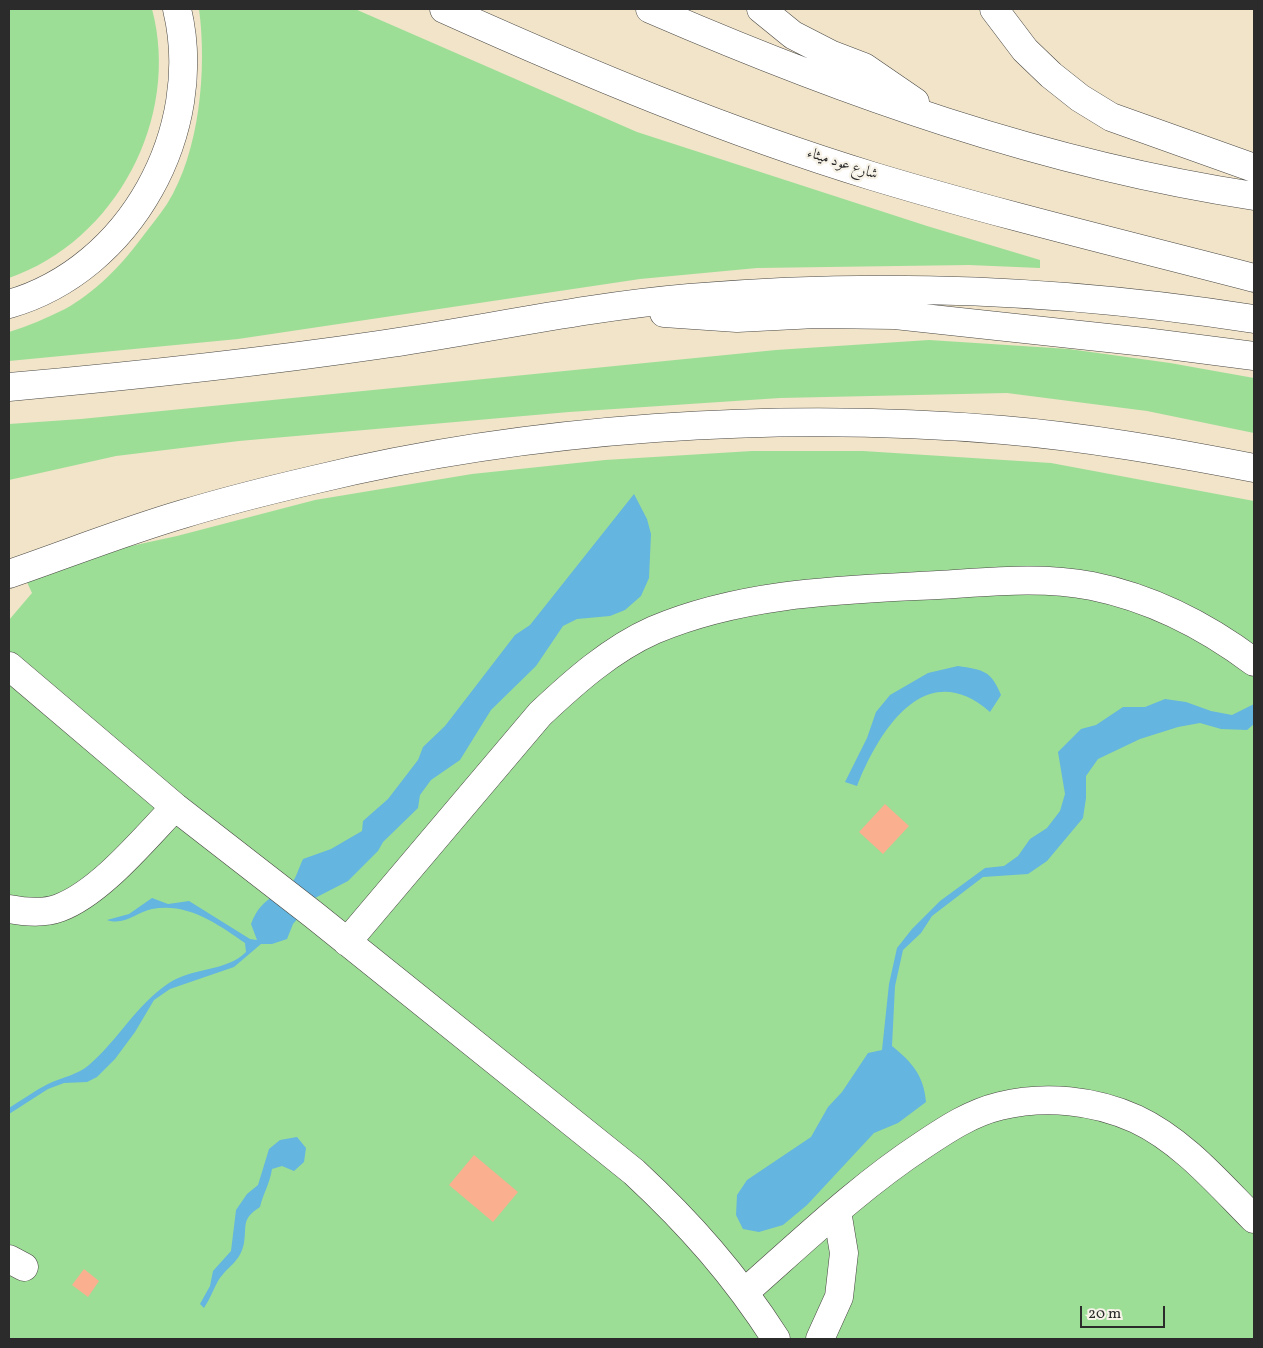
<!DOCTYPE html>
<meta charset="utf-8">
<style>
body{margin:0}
#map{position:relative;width:1263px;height:1348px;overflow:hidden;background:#f1e4c9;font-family:Vollkorn,serif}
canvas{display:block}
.frame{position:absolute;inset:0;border:10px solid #2b2b2b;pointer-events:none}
.scale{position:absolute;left:1080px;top:1306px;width:85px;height:22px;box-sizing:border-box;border:2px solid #2b2b2b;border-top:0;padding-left:6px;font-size:15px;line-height:18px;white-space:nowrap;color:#2b2b2b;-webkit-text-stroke:4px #f7f3e8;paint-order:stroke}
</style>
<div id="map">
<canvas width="1263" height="1348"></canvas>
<div class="frame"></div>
<div class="scale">20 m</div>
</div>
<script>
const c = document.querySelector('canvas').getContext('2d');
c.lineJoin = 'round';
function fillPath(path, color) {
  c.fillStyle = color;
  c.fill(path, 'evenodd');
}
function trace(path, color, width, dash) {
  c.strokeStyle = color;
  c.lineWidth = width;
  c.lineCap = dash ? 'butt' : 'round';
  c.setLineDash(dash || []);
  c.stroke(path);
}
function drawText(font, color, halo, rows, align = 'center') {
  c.font = font + ' Vollkorn,Amiri,serif';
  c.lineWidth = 4.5;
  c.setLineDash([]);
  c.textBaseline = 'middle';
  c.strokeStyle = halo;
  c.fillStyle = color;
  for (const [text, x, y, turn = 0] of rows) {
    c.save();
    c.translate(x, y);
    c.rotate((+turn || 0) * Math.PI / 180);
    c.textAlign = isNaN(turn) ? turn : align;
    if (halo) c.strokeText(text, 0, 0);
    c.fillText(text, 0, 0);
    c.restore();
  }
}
fillPath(new Path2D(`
 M9,9H152C181,118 116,241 9,278Z
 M199,9H355L637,132L927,226L1040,260V268L969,265L757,268L640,279L238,339L9,361V332C28,326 47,318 65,309C94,293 120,267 140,240C149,228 159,216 167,204C200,152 207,68 199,9Z
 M929,340L1069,349L1170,363L1254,378V433L1147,411L1007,393L780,398L569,412L239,441L116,456L9,480V424L81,419L776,350Z
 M752,451H863L1051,463L1254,501V1339H9V620L32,593L25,578L94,554L177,536L315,500L472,474L605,460Z`), '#9cde96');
fillPath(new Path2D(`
 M634,494L647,519L651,534L649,578L641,596L625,610L610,616L577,619L563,626L536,666L491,710L460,760L431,780L420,795L418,808L383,842L378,851L348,881L315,898L293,924L287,939L272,944H261L234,967L170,989L154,1000L135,1032L115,1059L97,1077L87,1082L64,1083L48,1089L9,1114V1108C22,1100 34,1091 48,1084C63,1077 77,1075 89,1065C119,1039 136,1005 169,983C193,967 226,972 246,952L245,943C218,924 187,902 152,909C137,912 124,926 107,920L129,914L152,898L168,904L189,901L250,939L257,940L251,924C263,892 283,898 295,878C298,872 300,865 303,859L331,849L362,831L363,821L388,799L418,760L423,747L445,726L515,635L530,625Z
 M958,666C983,670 991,670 1001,695L990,712C926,655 879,730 857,786L845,782L867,738L876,712L890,695L928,673Z
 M1165,699L1186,702L1211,711L1232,715L1254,704V724L1247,730L1221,729L1200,723L1178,727L1140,739L1098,759L1086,776V798L1083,818L1047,861L1028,874L983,877L932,916L921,933L903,950L895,986L892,1046C912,1062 924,1076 926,1102L898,1123L874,1133L807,1205L783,1225L759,1232L743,1229L736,1215L737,1195L747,1180L811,1137L828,1107L842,1092L868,1053L882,1050L889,984L897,948L912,929L940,901L985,868L1004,866L1018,856L1030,839L1047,828L1060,811L1065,794L1058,752L1081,729L1096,725L1123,707H1145Z
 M297,1137L306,1148L304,1162L294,1171L282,1166L272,1169C270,1183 263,1194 260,1207C241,1219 247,1225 244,1243C240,1263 227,1266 218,1281C213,1290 210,1299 204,1308L200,1304L210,1286L213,1271L231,1251L236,1210L247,1194L258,1185L269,1149L280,1140Z`), '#64b5df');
fillPath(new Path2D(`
 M885,804L909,826L883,854L859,832Z
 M474,1155L518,1192L493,1222L449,1185Z
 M84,1269L99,1281L88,1297L72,1285Z`), '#faaf8f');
const minor = new Path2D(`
 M9,574C67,554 125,531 183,514C226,501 270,490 313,480C530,427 780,411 1003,430C1087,437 1171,452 1254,468
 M9,666L175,807L314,915L634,1172C690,1224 735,1275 776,1339
 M9,909C25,912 43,914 59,908C100,893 144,839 175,807
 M347,942L540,714C574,682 611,649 654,630C744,592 842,590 938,585C989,582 1041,576 1092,586C1151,598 1206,626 1254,662
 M9,1259L24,1267
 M745,1292C803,1241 859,1187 923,1145C947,1129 971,1113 1000,1106C1045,1095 1094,1100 1136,1119C1183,1141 1219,1184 1254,1219
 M820,1339L839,1297L844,1253L837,1211`);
const highway = new Path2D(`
 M444,9C584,72 725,131 872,176C998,214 1127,245 1254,278
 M650,9C844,93 1044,164 1254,196
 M761,9L793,35L830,54L864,67L915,102
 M994,9L1025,50L1051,75L1080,98L1111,117L1254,168
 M9,304C131,269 206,130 177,9
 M664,313L737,318L816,314L895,315L1145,342L1254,356
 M9,387C132,376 255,363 378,345C482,330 584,307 689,298C876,282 1069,290 1254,319`);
trace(minor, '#494743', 29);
trace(highway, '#494743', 29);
trace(minor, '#fff', 28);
trace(highway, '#fff', 28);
drawText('15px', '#2b2b2b', '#f7f3e8', [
 ["شارع عود ميثاء",842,165,18]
]);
</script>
